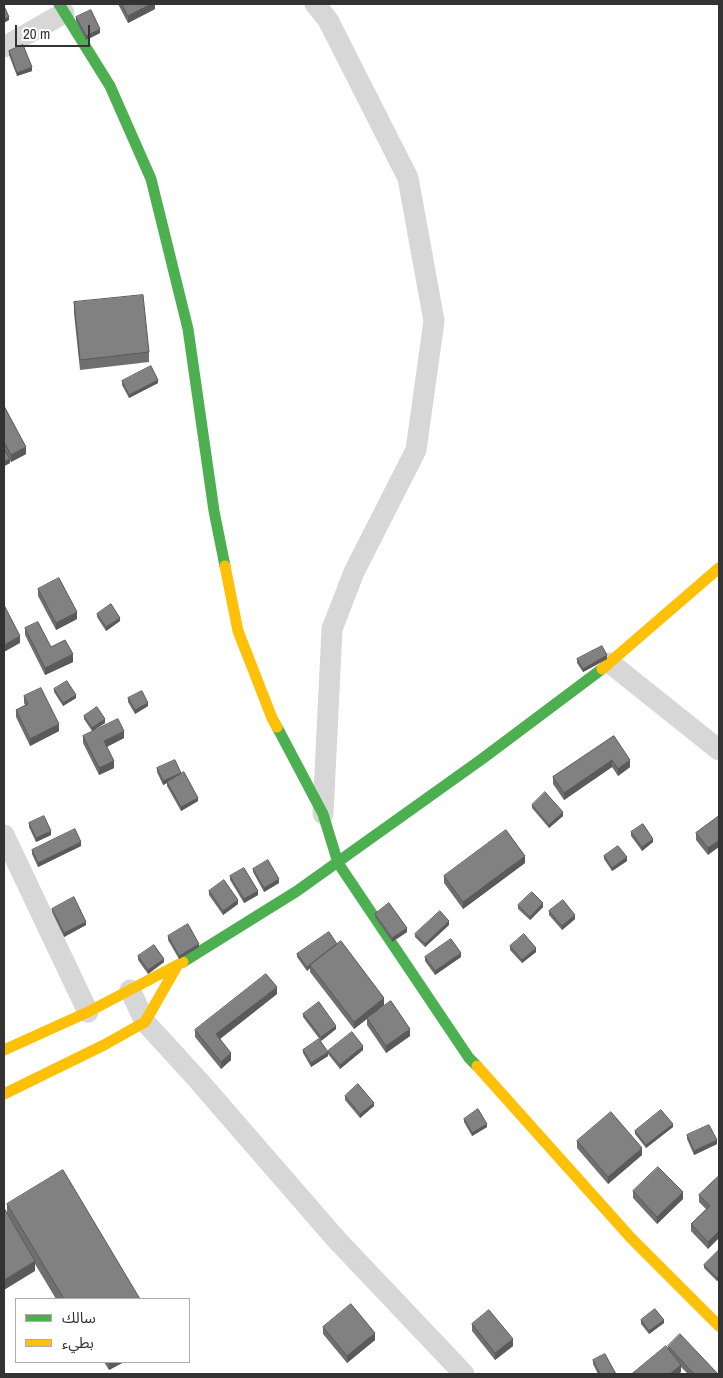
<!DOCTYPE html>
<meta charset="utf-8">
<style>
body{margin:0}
#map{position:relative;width:723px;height:1378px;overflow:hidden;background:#fff;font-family:"Archivo Narrow","Noto Sans Arabic",sans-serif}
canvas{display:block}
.frame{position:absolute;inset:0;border:5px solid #333;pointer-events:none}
.legend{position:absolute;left:15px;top:1298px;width:175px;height:65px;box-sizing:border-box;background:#fff;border:1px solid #adadad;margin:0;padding:6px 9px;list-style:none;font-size:15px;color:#333}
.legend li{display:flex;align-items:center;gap:10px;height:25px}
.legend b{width:25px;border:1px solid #adadad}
.scale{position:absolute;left:15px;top:25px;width:75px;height:22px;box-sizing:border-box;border:2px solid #333;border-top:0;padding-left:6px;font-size:15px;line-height:18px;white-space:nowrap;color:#333;-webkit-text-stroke:4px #fff;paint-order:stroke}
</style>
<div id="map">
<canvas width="723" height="1378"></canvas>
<div class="frame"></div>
<ul class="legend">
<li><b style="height:6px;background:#4caf50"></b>سالك</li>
<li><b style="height:6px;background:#ffc107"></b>بطيء</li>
</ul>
<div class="scale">20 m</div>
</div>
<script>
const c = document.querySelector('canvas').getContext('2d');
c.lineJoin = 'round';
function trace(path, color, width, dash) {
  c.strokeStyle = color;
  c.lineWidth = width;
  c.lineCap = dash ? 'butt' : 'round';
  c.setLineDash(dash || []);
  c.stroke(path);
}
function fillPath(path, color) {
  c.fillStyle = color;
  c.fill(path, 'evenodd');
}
trace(new Path2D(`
 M315,4L328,20L408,178L434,321L416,450L354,572L332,629L323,814
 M4,47L64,13
 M610,663L719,750
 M4,835L88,1012
 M130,990L145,1022L198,1080L336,1239L464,1374`), '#d7d7d7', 21);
trace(new Path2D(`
 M59,4L110,86L151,179L188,329L214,511L225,566
 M277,727L323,814L338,863L469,1058L477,1066
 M183,962L297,891L482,759L602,669`), '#4caf50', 11);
trace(new Path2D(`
 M225,566L238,631L272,718L277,727
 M602,669L719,568
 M4,1050L88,1012L183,962
 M477,1066L631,1238L719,1326
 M4,1094L104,1045L145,1022L177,966`), '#ffc107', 11);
fillPath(new Path2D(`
 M118,4H155V9L128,23Z
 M76,17L100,33L86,40L76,21Z
 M9,51L32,71L17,76L9,55Z
 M74,302L149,352V362L80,370L74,313Z
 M122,381L158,383L129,398L122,385Z
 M4,406L26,454L11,462L10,460V463L4,466Z
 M38,589L77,619L56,630L38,596Z
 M97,614L120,621L106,631L97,617Z
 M25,628L51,647L73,662L45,675L25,635Z
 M577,659H607L583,672L577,663Z
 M54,689L76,698L63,706L54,692Z
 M24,696L59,731L30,746L16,717V710L25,705L24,703Z
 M128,698L148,706L135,714L128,702Z
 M84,716L105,723L92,731L84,719Z
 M83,736L124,738L107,747L114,768L99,775L83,743Z
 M614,736L630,767L618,776L612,767L564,800L553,784V777Z
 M157,768L181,774L198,801L181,811L167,786V783L163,785L157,772Z
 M532,805L563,816L549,828L532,808Z
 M719,816L708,855L696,840V833Z
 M29,823L51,835L36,842L29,827Z
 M631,832L653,842L642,851L631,836Z
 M81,846L38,867L32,854V850Z
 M604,856L627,861L612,871L604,859Z
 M525,863L463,909L444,883V876Z
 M253,869L279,883L264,892L253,872Z
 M230,876L258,895L244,903L230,880Z
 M209,891L238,904L223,915L209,895Z
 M518,905L543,907L530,920L518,909Z
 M52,909L86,925L64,937L52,912Z
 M549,911L575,919L562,930L549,915Z
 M375,914L407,932L392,942L375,917Z
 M449,925L425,947L415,937V934Z
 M168,936L199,947L179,959L168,940Z
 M337,944L384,1005L378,1010L410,1036L386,1053L367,1025V1019L354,1029L310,972V968L307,971L297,957V954Z
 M510,946L536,952L522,963L510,950Z
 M138,956L164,962L148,974L138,960Z
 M425,957H461L435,975L425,961Z
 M277,994L220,1039L231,1060L221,1069L195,1037V1030Z
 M303,1014L336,1029L321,1041L303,1017Z
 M303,1050L328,1056L311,1067L303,1053Z
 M363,1050L340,1069L328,1054V1051Z
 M345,1096L374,1106L360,1118L345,1100Z
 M464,1119L487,1127L472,1136L464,1122Z
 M673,1127L646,1148L635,1134V1131Z
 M687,1135L717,1144L694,1155L687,1139Z
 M577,1141L642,1155L608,1184L577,1148Z
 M718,1177L708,1249L691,1231V1224L706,1209L699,1202V1195Z
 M633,1191L683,1199L657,1224L633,1198Z
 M7,1204L140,1299H56L35,1264V1271L7,1213Z
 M719,1250V1279L717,1281L704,1268V1265Z
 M641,1320L664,1323L649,1334L641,1324Z
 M472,1324L513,1346L495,1360L472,1331Z
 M323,1327L375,1340L347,1363L323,1334Z
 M668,1346L718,1374H688L681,1367V1372L678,1374H632L668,1348Z
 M593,1360L616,1374H598L593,1364Z
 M104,1362H124L109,1370Z`), '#6f6f6f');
fillPath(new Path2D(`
 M151,4H155V9L128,23V16Z
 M9,17V20L4,23V19Z
 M100,29V33L86,40V36Z
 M32,67V71L17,76V73Z
 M158,380V383L129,398V395Z
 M26,447V454L11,462V455Z
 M10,459V463L4,466V462Z
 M77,612V619L56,630V623Z
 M120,618V621L106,631V627Z
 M20,636V643L4,652V645Z
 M73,654V662L45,675V668Z
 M607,655V659L583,672V669Z
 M76,695V698L63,706V703Z
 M148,703V706L135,714V710Z
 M105,719V723L92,731V728Z
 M59,724V731L30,746V739Z
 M124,731V738L104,748V741Z
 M612,760V767L564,800V793Z
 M630,760V767L618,776V769Z
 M114,761V768L99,775V768Z
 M181,773V776L163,785V781Z
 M198,798V801L181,811V807Z
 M563,812V816L549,828V825Z
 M51,831V835L36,842V838Z
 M653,839V842L642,851V847Z
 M719,840V847L708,855V848Z
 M81,842V846L38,867V863Z
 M525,856V863L463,909V902Z
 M627,857V861L612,871V868Z
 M279,879V883L264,892V888Z
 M258,891V895L244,903V899Z
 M238,900V904L223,915V911Z
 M543,903V907L530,920V917Z
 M575,915V919L562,930V926Z
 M449,921V925L425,947V944Z
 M86,922V925L64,937V933Z
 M407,928V932L392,942V938Z
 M199,944V947L179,959V956Z
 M536,948V952L522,963V960Z
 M461,953V957L435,975V971Z
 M164,959V962L148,974V970Z
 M310,965V968L307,971V967Z
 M277,987V994L216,1042V1034Z
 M384,998V1005L354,1029V1022Z
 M336,1026V1029L321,1041V1037Z
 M410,1029V1036L386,1053V1046Z
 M363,1046V1050L340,1069V1065Z
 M328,1052V1056L311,1067V1063Z
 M231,1053V1060L221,1069V1062Z
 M374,1103V1106L360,1118V1114Z
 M487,1124V1127L472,1136V1133Z
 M673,1124V1127L646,1148V1145Z
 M717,1140V1144L694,1155V1151Z
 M642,1148V1155L608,1184V1177Z
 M683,1192V1199L657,1224V1217Z
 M719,1231V1238L708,1249V1242Z
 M35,1261V1271L4,1290V1280Z
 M719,1275V1279L717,1281V1278Z
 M664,1320V1323L649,1334V1331Z
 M375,1333V1340L347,1363V1356Z
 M513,1339V1346L495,1360V1353Z
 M109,1362H124L109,1370Z
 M681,1365V1372L678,1374H670Z`), '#5a5a5a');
const building = new Path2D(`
 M122,4H151L128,16Z
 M4,6L9,17L4,19Z
 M91,10L100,29L86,36L76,17Z
 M23,45L32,67L17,73L9,51Z
 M143,295L149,352L80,360L74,302Z
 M151,366L158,380L129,395L122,381Z
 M4,406L26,447L11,455L4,442Z
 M4,449L10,459L4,462Z
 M59,578L77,612L56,623L38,589Z
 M111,604L120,618L106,627L97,614Z
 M5,607L20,636L4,645V608Z
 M38,622L51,647L65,640L73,654L45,668L25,628Z
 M602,646L607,655L583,669L577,659Z
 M67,681L76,695L63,703L54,689Z
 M41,688L59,724L30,739L16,710L28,704L24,696Z
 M142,691L148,703L135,710L128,698Z
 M97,707L105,719L92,728L84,716Z
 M118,719L124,731L104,741L114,761L99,768L83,736Z
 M614,736L630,760L618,769L612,760L564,793L553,777Z
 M175,760L181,773L163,781L157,768Z
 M184,772L198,798L181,807L167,782Z
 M545,792L563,812L549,825L532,805Z
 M44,816L51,831L36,838L29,823Z
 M719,816V840L708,848L696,833Z
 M643,824L653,839L642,847L631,832Z
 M75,829L81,842L38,863L32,850Z
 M506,830L525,856L463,902L444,876Z
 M618,846L627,857L612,868L604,856Z
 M268,860L279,879L264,888L253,869Z
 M244,868L258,891L244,899L230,876Z
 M224,880L238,900L223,911L209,891Z
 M532,892L543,903L530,917L518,905Z
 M74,897L86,922L64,933L52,909Z
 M563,900L575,915L562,926L549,911Z
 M389,903L407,928L392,938L375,914Z
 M440,911L449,921L425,944L415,934Z
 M188,924L199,944L179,956L168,936Z
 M329,932L337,944L307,967L297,954Z
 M524,934L536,948L522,960L510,946Z
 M451,939L461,953L435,971L425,957Z
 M341,941L384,998L354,1022L310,965Z
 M154,945L164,959L148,970L138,956Z
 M266,974L277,987L216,1034L231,1053L221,1062L195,1030Z
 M391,1001L410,1029L386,1046L367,1018Z
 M319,1002L336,1026L321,1037L303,1014Z
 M352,1032L363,1046L340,1065L328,1051Z
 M319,1039L328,1052L311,1063L303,1050Z
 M358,1084L374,1103L360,1114L345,1096Z
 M478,1109L487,1124L472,1133L464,1119Z
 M661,1110L673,1124L646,1145L635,1131Z
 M611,1112L642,1148L608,1177L577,1141Z
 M709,1125L717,1140L694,1151L687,1135Z
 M658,1167L683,1192L657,1217L633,1191Z
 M63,1170L140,1299H64L7,1204Z
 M718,1177L719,1178V1231L708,1242L691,1224L710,1206L699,1195Z
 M4,1208L35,1261L4,1280Z
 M719,1250V1275L717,1278L704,1265Z
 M351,1304L375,1333L347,1356L323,1327Z
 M655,1309L664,1320L649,1331L641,1320Z
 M489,1310L513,1339L495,1353L472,1324Z
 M680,1334L718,1374H694L668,1346Z
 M666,1346L681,1365L670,1374H632Z
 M605,1354L616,1374H600L593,1360Z`);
fillPath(building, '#818181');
trace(building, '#5a5a5a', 1);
</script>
